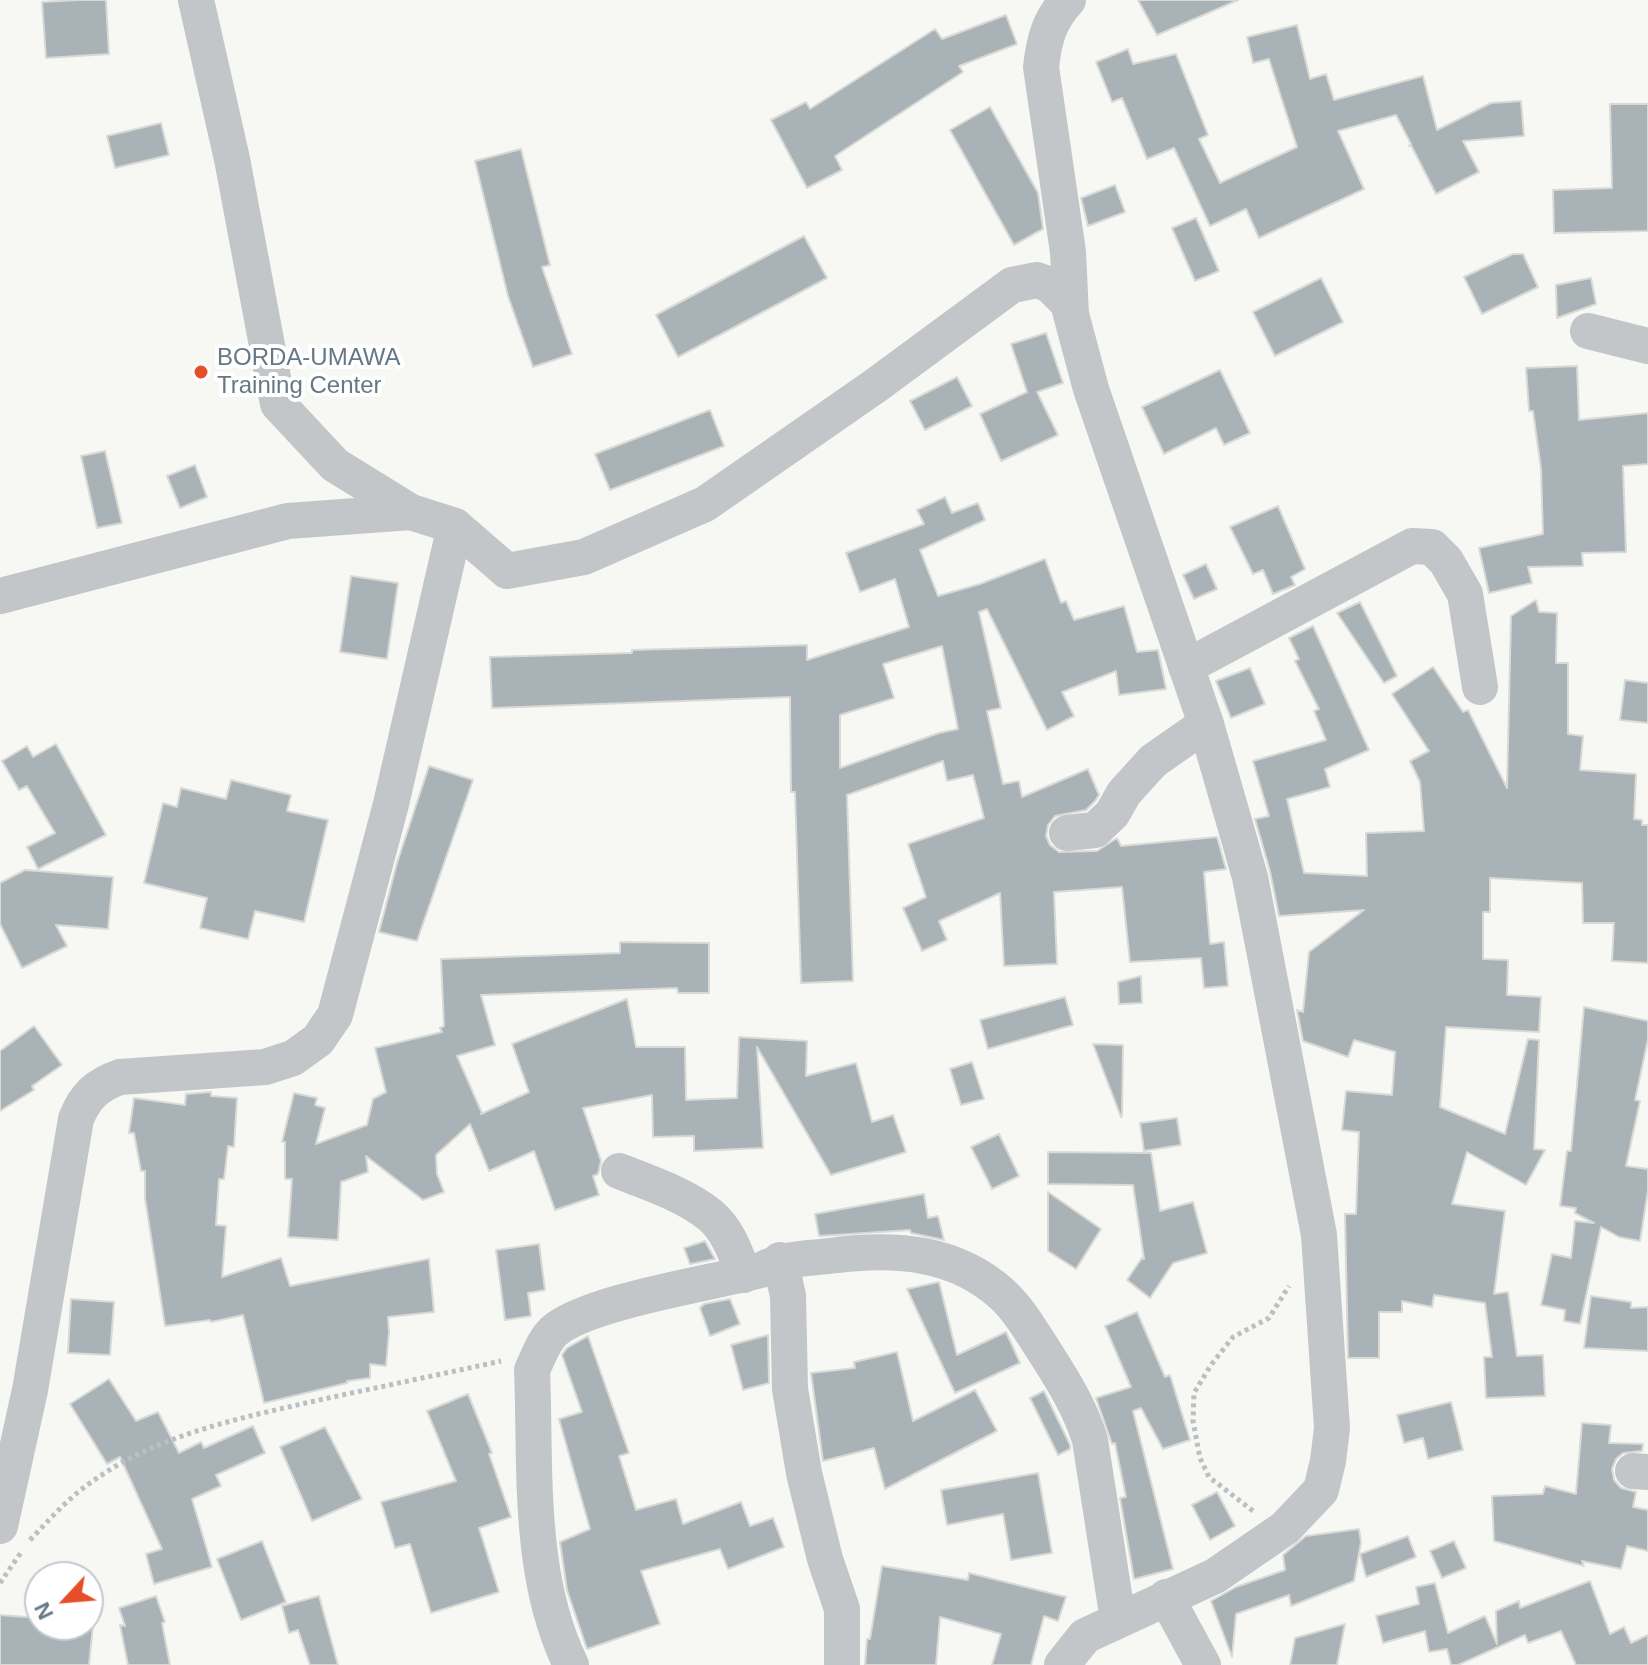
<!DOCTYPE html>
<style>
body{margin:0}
#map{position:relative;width:1648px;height:1665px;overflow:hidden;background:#f7f7f4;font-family:Helvetica,sans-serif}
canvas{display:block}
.north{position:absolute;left:24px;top:1561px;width:80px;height:80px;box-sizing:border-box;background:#fff;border:2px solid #c2c9ce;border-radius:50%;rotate:244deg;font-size:22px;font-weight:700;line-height:32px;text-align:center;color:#667885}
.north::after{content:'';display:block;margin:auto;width:28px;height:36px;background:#e54e26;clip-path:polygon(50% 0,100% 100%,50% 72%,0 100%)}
</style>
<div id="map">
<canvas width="1648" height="1665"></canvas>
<div class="north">N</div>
</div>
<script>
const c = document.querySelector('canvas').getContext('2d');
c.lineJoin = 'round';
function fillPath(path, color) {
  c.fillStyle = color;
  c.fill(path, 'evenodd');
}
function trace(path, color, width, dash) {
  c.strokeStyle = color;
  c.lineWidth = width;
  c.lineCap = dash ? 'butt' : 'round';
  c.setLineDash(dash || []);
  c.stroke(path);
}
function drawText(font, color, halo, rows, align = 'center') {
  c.font = font + ' Helvetica,sans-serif';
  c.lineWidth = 8;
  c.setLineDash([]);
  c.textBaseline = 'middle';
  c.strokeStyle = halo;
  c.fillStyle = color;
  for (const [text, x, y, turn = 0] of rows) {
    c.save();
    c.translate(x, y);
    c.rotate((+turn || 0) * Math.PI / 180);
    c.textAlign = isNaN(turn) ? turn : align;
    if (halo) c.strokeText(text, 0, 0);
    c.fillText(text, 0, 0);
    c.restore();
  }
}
const building = new Path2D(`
 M78,0H106L109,54L46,58L42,2Z
 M1138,0H1238L1157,35Z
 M1006,15L1017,44L959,66L963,72L835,156L842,170L807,188L771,120L806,102L810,109L935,29L942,39Z
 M1297,25L1310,79L1326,74L1334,100L1423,76L1437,130L1491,103L1521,101L1524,136L1463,141L1479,172L1436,194L1411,145L1409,146L1411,144L1396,115L1338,131L1364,189L1259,238L1246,209L1210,226L1174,148L1147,159L1122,98L1112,102L1096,62L1128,49L1133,64L1176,54L1208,135L1199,139L1220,183L1297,147L1269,59L1253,63L1247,37Z
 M1610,104H1648V231L1554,233L1553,190L1612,188Z
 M990,107L1038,193L1043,229L1014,245L950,130Z
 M161,123L169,155L115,168L107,136Z
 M521,149L550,265L542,267L572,354L533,367L508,296L475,161Z
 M1115,185L1125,212L1088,226L1081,198Z
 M1196,218L1219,271L1195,281L1172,228Z
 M804,236L827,278L678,357L656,315Z
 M1513,254H1523L1538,287L1482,314L1464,277Z
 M1321,278L1343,322L1275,356L1253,312Z
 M1591,278L1596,304L1557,318L1556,285Z
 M1046,333L1063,383L1037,392L1058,435L1001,461L980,414L1027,392L1011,344Z
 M1577,366L1579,420L1648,413V464L1623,466L1626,552L1582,553L1583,566L1528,567L1532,583L1489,593L1479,548L1543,534L1541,469L1533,411H1529L1526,368Z
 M1220,370L1250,433L1224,445L1216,428L1164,454L1142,407Z
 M957,377L972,406L925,430L910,401Z
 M710,410L724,446L610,490L595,454Z
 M105,451L122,523L97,528L81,456Z
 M195,465L207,497L180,508L167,476Z
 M945,497L952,513L978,503L985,520L920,550L938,596L980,584L1045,559L1061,603L1066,601L1074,620L1124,606L1137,652L1158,650L1166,689L1119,695L1116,671L1062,692L1074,716L1047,730L987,609L979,612L1001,708L987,711L1003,784L1019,781L1022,797L1088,769L1099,795L1095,801L1086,810L1055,816L1048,825L1046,836L1050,845L1059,852L1097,851L1117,838L1121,846L1217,837L1226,869L1204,872L1210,944L1224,942L1228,986L1204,988L1201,958L1130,962L1122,887L1054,892L1057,964L1004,966L1000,893L939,921L947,940L922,951L903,908L926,897L908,844L984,818L973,775L947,781L943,761L847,795L853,981L801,983L795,792H791L790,697L492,708L490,657L632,653V650L807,645V660L909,627L895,579L860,592L846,553L924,524L917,510ZM942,646L958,729L939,733L840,768V715L894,698L883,664Z
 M1278,506L1305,569L1291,577L1295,585L1273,594L1263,570L1253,574L1230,527Z
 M1206,564L1217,589L1194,599L1183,575Z
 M351,576L398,583L387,659L340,652Z
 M1536,600L1539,612L1557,613L1556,663H1568V734L1583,736L1580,770L1636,774L1634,819L1642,820V825H1648V963L1612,961L1614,923H1583L1582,883L1490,878V912H1483V959L1508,960L1507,995L1541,997L1539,1032L1446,1027L1440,1107L1505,1134L1528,1039L1539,1040L1534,1149L1545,1150L1526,1185L1467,1152L1452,1204L1505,1211L1494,1294L1508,1292L1517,1356L1543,1355L1545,1396L1486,1398L1484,1357H1492L1485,1303L1434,1295L1432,1307L1402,1301V1312H1379V1358H1348L1345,1214H1356L1359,1132L1342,1130L1346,1091L1392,1095L1395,1052L1354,1040L1348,1057L1303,1041L1297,1010L1303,1012L1309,952L1364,910L1279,916L1270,871L1255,819L1269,816L1253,761L1326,740L1314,711L1319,709L1295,661L1299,659L1289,638L1313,626L1369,750L1325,769L1330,787L1287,799L1304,873L1367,876L1366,833L1424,831L1420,782L1410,761L1429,751L1392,694L1433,667L1463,712L1468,710L1507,788L1511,616Z
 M1360,602L1397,676L1384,683L1337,613Z
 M1250,668L1265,704L1231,718L1216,681Z
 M1625,680L1648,683V723L1620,720Z
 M56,744L106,835L38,869L27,847L55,833L27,786L19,790L2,761L27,746L33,757Z
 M429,766L473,780L417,941L379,932L397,863Z
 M231,780L291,795L287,811L328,820L304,922L255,911L248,939L200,928L207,898L144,883L163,803L177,807L181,788L226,799Z
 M25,870L113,877L108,929L56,925L67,946L22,968L0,924V883Z
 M620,942L709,943V993H678L677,988L481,995L495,1045L457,1056L482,1113L481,1114L529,1092L512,1044L627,999L636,1047H685L686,1100L737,1098L739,1037L807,1041L806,1076L856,1063L872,1122L893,1115L906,1152L831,1175L757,1047L763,1148L694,1151V1136L653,1137L652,1095L583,1108L601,1161L598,1174L593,1176L599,1195L555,1210L534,1151L489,1171L470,1124L436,1155L437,1174L444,1192L423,1200L366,1156L368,1172L341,1182L338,1240L288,1237L292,1179H285V1142H282L294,1093L317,1098L315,1105L325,1108L316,1144L367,1125L373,1099L386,1092L375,1048L442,1032L440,1028L444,1026L441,959L620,953Z
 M1141,976L1142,1003L1119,1004L1118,982Z
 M1065,997L1073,1025L988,1049L980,1020Z
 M1584,1007L1648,1021V1039L1635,1100L1640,1101L1626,1166L1648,1169V1190L1640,1241L1619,1237L1601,1227L1580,1324L1564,1321L1565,1310L1541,1305L1552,1254L1571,1258L1575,1221L1594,1223L1575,1213L1576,1208L1560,1206L1567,1151H1571Z
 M34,1026L62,1065L32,1086L34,1090L0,1111V1051Z
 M1093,1044L1123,1045L1122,1116L1121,1117Z
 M972,1062L984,1099L961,1105L950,1069Z
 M211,1092V1096L237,1098L234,1147L228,1146L224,1179H219L216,1225L226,1226L222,1277L281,1258L290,1286L429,1259L434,1312L388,1317L389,1332L386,1366L370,1364V1378L347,1381V1383L264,1403L243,1315L211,1322L210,1320L165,1326L145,1198V1171H141L134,1133H129L134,1098L185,1105L186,1094Z
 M1177,1118L1181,1145L1144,1151L1140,1123Z
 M999,1134L1019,1176L992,1189L971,1147Z
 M1048,1152L1151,1153L1160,1211L1193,1202L1207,1253L1173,1263L1150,1298L1127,1280L1142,1258L1144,1259L1133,1185L1048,1184Z
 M1048,1192L1101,1229L1076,1269L1048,1251Z
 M924,1194L928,1218L938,1216L944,1240L911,1233L910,1230L819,1236L815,1214Z
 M705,1241L715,1259L690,1264L684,1248Z
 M539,1244L545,1290L528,1293L531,1316L505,1320L496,1250Z
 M939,1282L957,1355L1006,1332L1020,1363L955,1393L907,1289Z
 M1591,1296L1631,1302V1308L1648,1307V1351L1584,1348Z
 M71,1299L114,1302L110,1355L68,1353Z
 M730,1299L740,1324L710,1336L700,1308L704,1304Z
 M1137,1312L1165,1377L1170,1375L1190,1440L1163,1449L1141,1408L1133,1411L1173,1569L1134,1579L1120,1498L1126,1497L1115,1443L1112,1444L1096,1398L1131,1387L1105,1326Z
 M768,1335L769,1383L743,1390L731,1345Z
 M588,1336L629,1453L619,1456L636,1510L676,1499L683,1524L741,1502L750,1526L773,1518L784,1547L728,1569L720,1549L641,1571L660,1624L587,1649L567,1590L560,1542L590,1529L559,1419L582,1412L562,1355L567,1348Z
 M897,1352L913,1421L975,1390L997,1431L885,1489L874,1448L823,1461L811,1373L855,1368L854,1362Z
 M109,1379L136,1421L158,1412L179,1453L201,1442L204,1448L253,1426L265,1453L216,1475L221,1486L192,1499L212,1567L154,1584L146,1554L162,1549L120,1457L107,1464L70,1404Z
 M1044,1391L1070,1445V1449L1058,1455L1030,1398Z
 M468,1394L492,1453L489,1454L511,1517L479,1528L499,1592L431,1613L410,1544L395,1548L381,1502L456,1481L427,1411Z
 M1451,1402L1463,1450L1428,1459L1423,1438L1404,1443L1397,1415Z
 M1582,1423L1611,1425L1609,1443L1643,1444L1642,1451L1623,1453L1616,1459L1612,1469L1614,1480L1621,1488L1636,1492L1633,1507L1648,1510V1551L1627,1546L1621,1569L1582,1561L1584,1566L1494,1541L1492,1496L1543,1494L1545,1486L1576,1494Z
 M325,1427L362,1499L312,1521L280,1447Z
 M1038,1473L1052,1553L1011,1560L1003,1514L947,1525L941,1490Z
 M1217,1492L1235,1526L1210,1540L1192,1505Z
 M1359,1529L1361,1542L1354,1581L1291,1606L1289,1595L1236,1614L1232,1657L1211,1601L1236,1587L1285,1570L1283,1555L1306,1536Z
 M1408,1536L1416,1557L1366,1577L1360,1554Z
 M262,1541L286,1602L241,1620L217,1559Z
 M1454,1541L1466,1568L1442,1578L1430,1551Z
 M882,1566L968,1580L969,1573L1066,1597L1058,1621L1044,1616L1031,1665H992L1001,1634L940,1617L936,1665H865L867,1639H870Z
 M1590,1581L1610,1634L1624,1627L1631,1643L1648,1635V1665H1576L1561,1631L1528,1643L1525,1635L1458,1665H1451L1447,1649L1429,1652L1425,1631L1383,1643L1376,1616L1419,1604L1416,1587L1435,1583L1448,1633L1485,1616L1497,1644L1496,1611L1519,1601L1520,1608Z
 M156,1596L165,1622L162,1623L170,1665H128L120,1625L125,1626L119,1608Z
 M319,1596L338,1665H310L298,1630L289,1633L282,1606Z
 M0,1615L40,1618V1625H93L89,1665H0Z
 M1345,1624L1337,1665H1290L1295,1638Z`);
fillPath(building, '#a9b2b7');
trace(building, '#d9d9d6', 2);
trace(new Path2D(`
 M1253,1511L1209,1477L1200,1458L1193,1421L1194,1393L1211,1365L1233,1337L1269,1318L1289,1286
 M30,1540C50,1519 69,1497 93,1481C155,1436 236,1419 310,1402C374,1388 438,1375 501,1361
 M0,1583L22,1551`), '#bcbfc1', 5, [4, 4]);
trace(new Path2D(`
 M196,0L232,159L278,404L335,465L411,512
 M1068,0C1049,20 1044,40 1041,67L1068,252L1071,315
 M1588,331L1648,346
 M0,596L288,521L411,512L455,526L507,571L584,557L705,504L875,386L1012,285L1037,280L1050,285L1068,303L1091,389L1206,724L1250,877L1319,1235L1332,1428L1328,1461L1321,1490L1285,1528L1215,1576L1085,1636L1062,1665
 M1186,667L1412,546L1432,547L1446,561L1465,594L1480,687
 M1067,833L1095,830L1112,814L1124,793L1153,761L1206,724
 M619,1171C649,1183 684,1194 710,1215C728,1230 736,1254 744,1275
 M780,1260L788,1296L790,1389L804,1473L825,1559L842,1609V1665
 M1633,1471L1648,1472
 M0,1526L30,1390L76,1119C85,1096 97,1085 120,1077L265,1067L293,1058L318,1040L335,1015L391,804L455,526
 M1166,1597L1203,1665
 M571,1665C527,1575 536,1468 532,1370C538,1358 543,1342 553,1332C585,1302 713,1283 761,1270C786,1257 809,1259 837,1255C897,1248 956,1252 1003,1295C1020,1311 1033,1334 1046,1354C1064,1382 1080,1408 1090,1440L1118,1620`), '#c2c6c9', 36);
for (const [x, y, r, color] of [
 [201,372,8,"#e54e26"]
]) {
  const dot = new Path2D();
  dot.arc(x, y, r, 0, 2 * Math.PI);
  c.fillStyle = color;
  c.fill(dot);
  trace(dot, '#fff', 3);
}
drawText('24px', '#667885', '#fff', [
 ["BORDA-UMAWA",217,358],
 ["Training Center",217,386]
], 'left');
</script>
